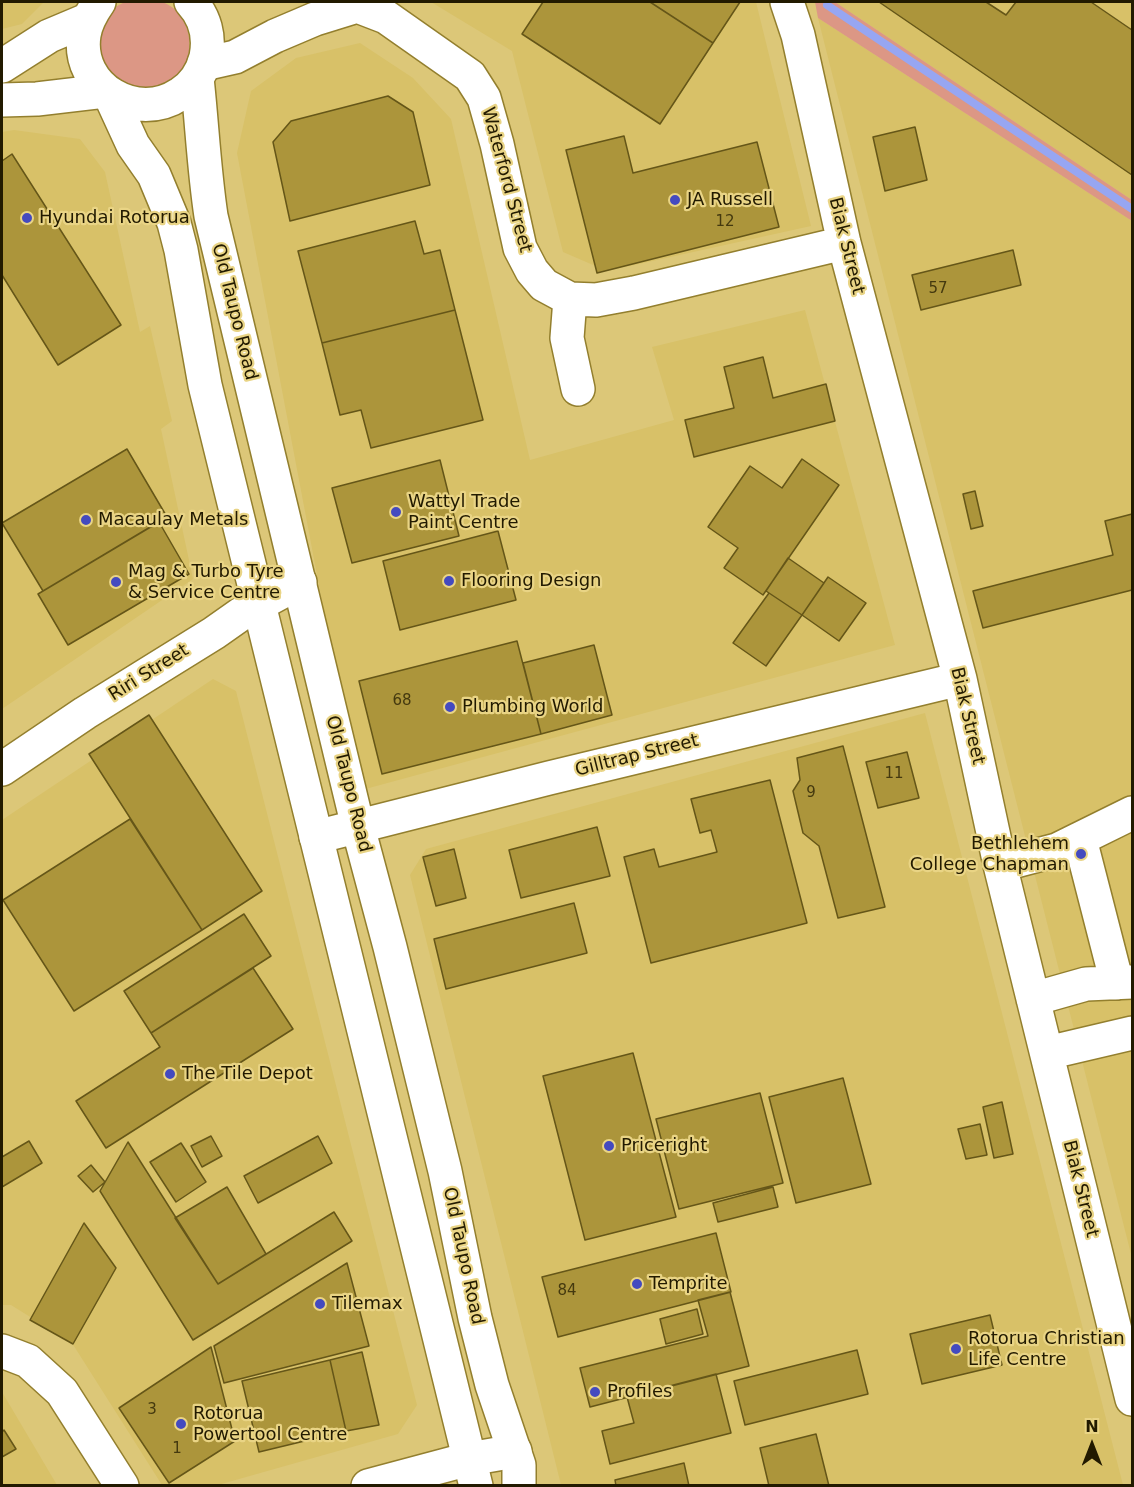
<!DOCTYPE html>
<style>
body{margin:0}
#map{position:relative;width:1134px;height:1487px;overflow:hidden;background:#dcc778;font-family:"DejaVu Sans",sans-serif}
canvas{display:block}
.frame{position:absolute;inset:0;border:3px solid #221a00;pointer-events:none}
.north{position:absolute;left:1062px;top:1415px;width:60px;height:60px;-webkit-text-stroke:4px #e9d485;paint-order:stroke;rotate:0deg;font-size:16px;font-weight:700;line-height:24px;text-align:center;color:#221a00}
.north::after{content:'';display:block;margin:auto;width:21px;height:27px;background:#221a00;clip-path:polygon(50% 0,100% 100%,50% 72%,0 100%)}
</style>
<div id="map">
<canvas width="1134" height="1487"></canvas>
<div class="frame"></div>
<div class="north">N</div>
</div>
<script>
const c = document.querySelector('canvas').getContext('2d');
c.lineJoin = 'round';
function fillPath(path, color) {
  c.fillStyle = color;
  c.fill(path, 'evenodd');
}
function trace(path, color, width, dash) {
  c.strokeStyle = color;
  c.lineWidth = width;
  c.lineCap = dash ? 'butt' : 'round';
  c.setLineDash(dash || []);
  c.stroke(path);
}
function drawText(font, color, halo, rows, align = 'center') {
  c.font = font + ' "DejaVu Sans",sans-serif';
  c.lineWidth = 4.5;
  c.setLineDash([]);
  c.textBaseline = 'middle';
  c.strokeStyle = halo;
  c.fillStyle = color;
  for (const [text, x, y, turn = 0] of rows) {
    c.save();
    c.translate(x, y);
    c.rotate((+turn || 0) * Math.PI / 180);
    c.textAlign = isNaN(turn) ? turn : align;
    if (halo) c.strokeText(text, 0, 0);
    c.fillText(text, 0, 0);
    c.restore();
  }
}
fillPath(new Path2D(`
 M2,2H44L22,24L2,29Z
 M431,2H756L811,226L607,271L563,252L512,51Z
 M835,2H1132V200Z
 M818,18L1132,221V1258L973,631Z
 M360,43L413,78L451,119L530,460L674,420L652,347L805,310L895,645L358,791L237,153L251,91L296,58Z
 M14,130L80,139L105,172L140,332L150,326L172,421L161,429L193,579L2,709V132Z
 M213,679L236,691L417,1405L398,1434L218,1485H162L72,1343L11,1305H2V820Z
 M925,713L1123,1485H561L410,875L426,849Z
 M2,1392L57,1485H2Z`), '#d8c168');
fillPath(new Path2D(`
 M125,2C136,2 152,0 162,2C197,14 198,68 168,86C159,90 145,91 136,93L98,64C96,34 93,16 125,2Z
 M815,2H835L1132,200V221L818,18Z`), '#dc9785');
trace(new Path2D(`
 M827,5L1132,209`), '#97a6f2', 8);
const building = new Path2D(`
 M543,2H650L713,43L660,124L522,34Z
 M650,2H740L713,43Z
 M879,2H986L1006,15L1016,2H1091L1132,30V175Z
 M388,96L413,112L430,185L290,221L273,142L291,121Z
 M915,127L927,180L885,191L873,137Z
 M624,136L633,173L757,142L779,227L597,273L566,150Z
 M12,154L121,325L58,365L2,275V161Z
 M415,221L424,254L440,250L455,310L322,343L298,251Z
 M1013,250L1021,285L921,310L912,275Z
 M455,310L483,420L371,448L361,410L340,415L322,343Z
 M763,357L773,398L826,384L835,421L694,457L685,420L734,408L724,367Z
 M127,449L167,517L43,591L2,523Z
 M802,459L839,485L763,595L724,568L738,548L708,527L750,466L782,488Z
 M440,460L459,536L352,563L332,488Z
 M975,491L983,526L971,529L963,494Z
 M1132,514V590L983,628L973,591L1113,555L1105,521Z
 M159,522L189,574L68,645L38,594Z
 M498,531L516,600L400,630L383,561Z
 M788,558L824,583L802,615L766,591Z
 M828,577L866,603L839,641L802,615Z
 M769,593L802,615L766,666L733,643Z
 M517,641L541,734L382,774L359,681Z
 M594,645L612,715L541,734L523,663Z
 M149,715L262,891L202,930L89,754Z
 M843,746L885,907L838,918L819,846L803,833L793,791L800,780L797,758Z
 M907,752L919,798L878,808L866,762Z
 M770,780L807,923L651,963L624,857L654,849L659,867L717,852L711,830L700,833L691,799Z
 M130,819L202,930L74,1011L3,900Z
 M597,827L610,876L521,898L509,850Z
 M454,849L466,898L436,906L423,857Z
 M574,903L587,953L446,989L434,939Z
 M244,914L271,956L151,1033L124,991Z
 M253,968L293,1029L106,1148L76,1101L160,1047L151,1033Z
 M633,1053L676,1217L585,1240L543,1076Z
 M843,1078L871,1184L796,1203L769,1097Z
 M760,1093L783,1183L679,1209L656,1119Z
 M1002,1102L1013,1154L994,1158L983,1107Z
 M980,1124L987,1155L966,1159L958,1129Z
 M211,1136L222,1156L202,1167L191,1146Z
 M318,1136L332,1163L258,1203L244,1176Z
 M29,1141L42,1163L2,1187V1157Z
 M128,1142L218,1284L334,1212L352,1241L193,1340L100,1191Z
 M181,1143L206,1182L176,1202L150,1162Z
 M91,1165L105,1182L93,1192L78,1176Z
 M227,1187L266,1254L218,1284L175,1218Z
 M773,1187L778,1207L718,1222L713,1203Z
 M84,1223L116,1268L73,1344L30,1320Z
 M716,1233L731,1292L558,1337L542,1277Z
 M347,1263L369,1346L224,1383L214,1346Z
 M730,1292L749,1366L590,1407L580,1368L708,1336L698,1300Z
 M697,1309L703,1334L666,1344L660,1319Z
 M990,1315L1002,1365L922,1384L910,1334Z
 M211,1347L235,1441L169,1483L119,1408Z
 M857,1350L868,1394L745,1425L734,1381Z
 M362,1352L379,1425L346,1431L330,1360Z
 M330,1360L346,1431L259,1452L242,1381Z
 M716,1374L731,1433L610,1464L602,1431L634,1423L627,1397Z
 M4,1430L16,1449L2,1457V1432Z
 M816,1434L829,1486H769L760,1448Z
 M684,1463L689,1486H616L615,1480Z`);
fillPath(building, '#ac953b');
trace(building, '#655618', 1.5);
const minor = new Path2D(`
 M347,2L386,17L470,76L484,98L497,144L520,248L532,271L544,285L570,299L596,300L634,293L844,243
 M787,2L798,35L844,243L960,679L1000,865L1132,1399
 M204,64L235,57L275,36L315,19L357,6
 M2,66L49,36L87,20
 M2,100L37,99L105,91
 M570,299L567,338L578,389
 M2,769L85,713L214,633L241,614L300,582
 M316,837L549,778L960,679
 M1080,839L1117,983
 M1000,865L1057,850L1132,813
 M1033,999L1086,984L1132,982
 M1047,1053L1132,1033
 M2,1351L28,1361L62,1392L122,1486
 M368,1486L469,1459L515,1451`);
const highway = new Path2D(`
 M99,2C92,12 86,22 84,35C76,88 137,123 180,94C193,86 202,73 206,57C210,37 205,17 191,2
 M197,78C202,124 204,170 211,216L358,827L390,947L445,1171L475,1318L492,1385L519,1465V1486
 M110,95L133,145L154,175L174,223L181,250L205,385L476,1486`);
trace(minor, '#937f2e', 36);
trace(highway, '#937f2e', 36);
trace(minor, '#fff', 33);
trace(highway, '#fff', 33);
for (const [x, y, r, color] of [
 [675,200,6,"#444abf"],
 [27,218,6,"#444abf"],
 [396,512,6,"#444abf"],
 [86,520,6,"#444abf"],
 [449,581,6,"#444abf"],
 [116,582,6,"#444abf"],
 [450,707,6,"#444abf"],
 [1081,854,6,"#444abf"],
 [170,1074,6,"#444abf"],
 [609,1146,6,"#444abf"],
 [637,1284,6,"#444abf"],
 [320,1304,6,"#444abf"],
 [956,1349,6,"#444abf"],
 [595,1392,6,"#444abf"],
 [181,1424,6,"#444abf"]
]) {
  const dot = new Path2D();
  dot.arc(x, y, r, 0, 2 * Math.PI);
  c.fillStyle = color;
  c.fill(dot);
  trace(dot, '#e9d485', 2);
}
drawText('15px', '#44390f', null, [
 ["12",725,222],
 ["57",938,289],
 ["68",402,701],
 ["11",894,774],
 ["9",811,793],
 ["84",567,1291],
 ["3",152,1410],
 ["1",177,1449]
]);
drawText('18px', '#221a00', '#e9d485', [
 ["Waterford Street",506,180,75],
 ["Biak Street",846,246,76],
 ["Old Taupo Road",234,312,76],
 ["Riri Street",149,673,-32],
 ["Biak Street",967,716,77],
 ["Gilltrap Street",637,756,-14],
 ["Old Taupo Road",348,784,76],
 ["Biak Street",1080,1189,76],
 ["Old Taupo Road",463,1256,78]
]);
drawText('18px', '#221a00', '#e9d485', [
 ["JA Russell",687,200],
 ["Hyundai Rotorua",39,218],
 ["Wattyl Trade",408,502],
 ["Paint Centre",408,523],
 ["Macaulay Metals",98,520],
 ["Mag & Turbo Tyre",128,572],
 ["& Service Centre",128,593],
 ["Flooring Design",461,581],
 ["Plumbing World",462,707],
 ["Bethlehem",1069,844,"right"],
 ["College Chapman",1069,865,"right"],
 ["The Tile Depot",182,1074],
 ["Priceright",621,1146],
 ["Temprite",649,1284],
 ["Tilemax",332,1304],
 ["Rotorua Christian",968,1339],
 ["Life Centre",968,1360],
 ["Profiles",607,1392],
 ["Rotorua",193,1414],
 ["Powertool Centre",193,1435]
], 'left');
</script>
